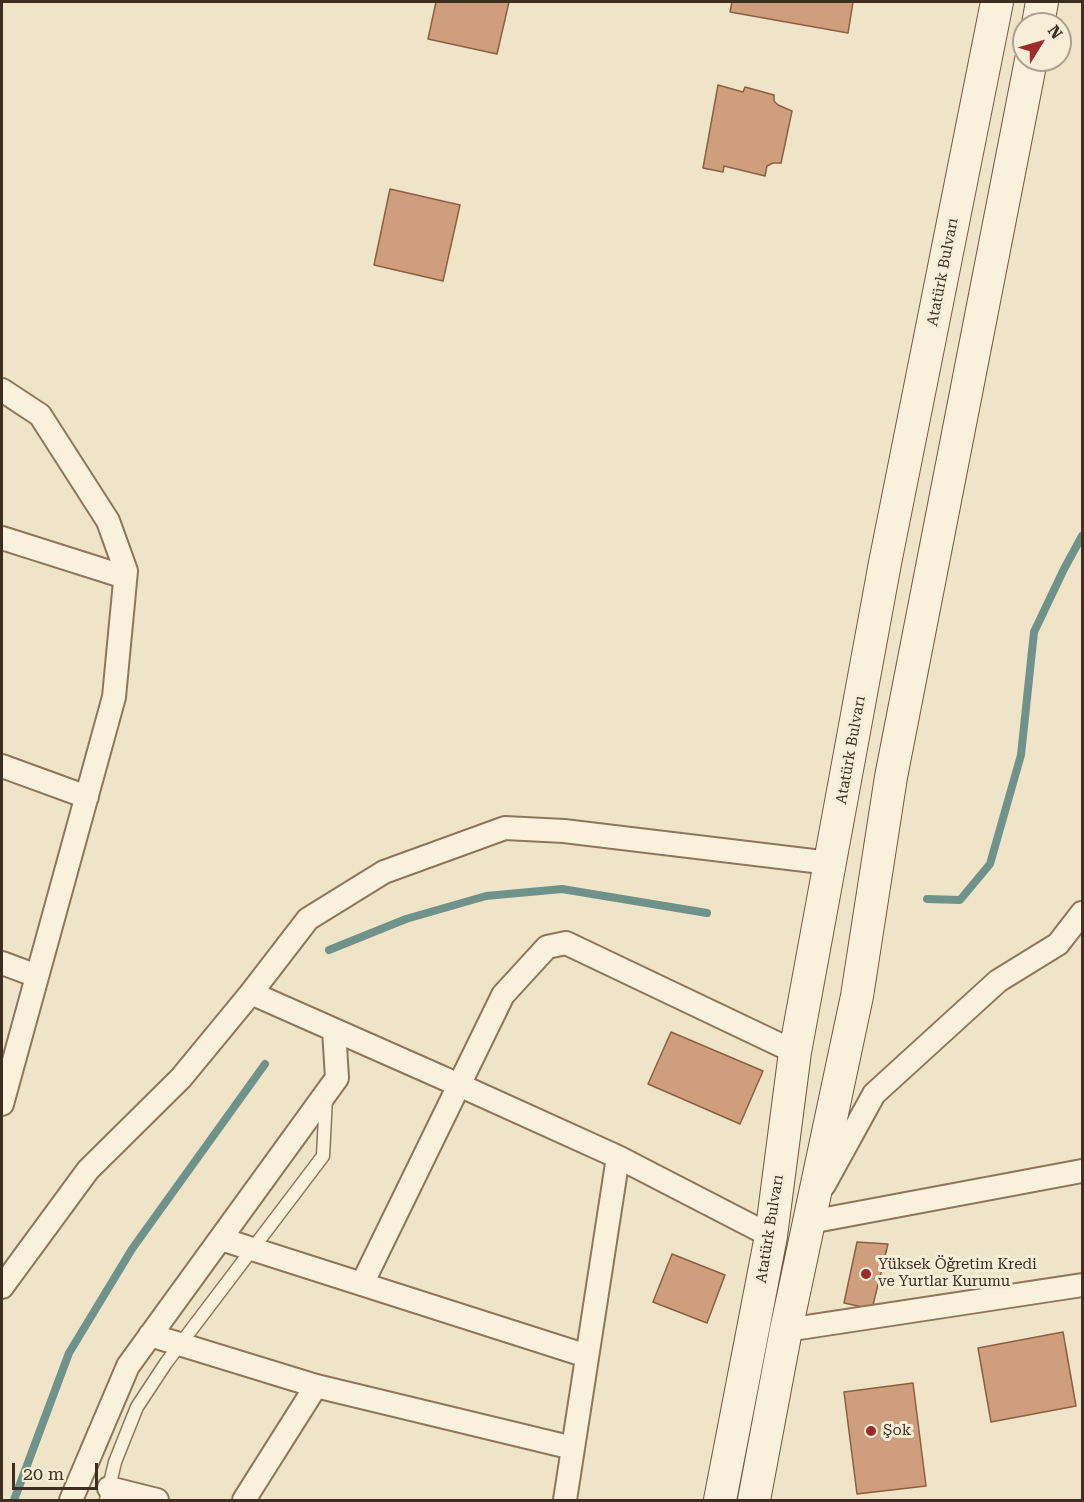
<!DOCTYPE html>
<meta charset="utf-8">
<style>
body{margin:0}
#map{position:relative;width:1084px;height:1502px;overflow:hidden;background:#f0e4c8;font-family:"Roboto Serif",serif}
canvas{display:block}
.frame{position:absolute;inset:0;border:3px solid #3d2e20;pointer-events:none}
.north{position:absolute;left:1012px;top:12px;width:60px;height:60px;box-sizing:border-box;background:#f7eed8;border:2px solid #ada18e;border-radius:50%;rotate:53deg;font-size:16px;font-weight:700;line-height:24px;text-align:center;color:#3d2e20}
.north::after{content:'';display:block;margin:auto;width:21px;height:27px;background:#9e2a2b;clip-path:polygon(50% 0,100% 100%,50% 72%,0 100%)}
.scale{position:absolute;left:12px;top:1463px;width:86px;height:27px;box-sizing:border-box;border:3px solid #3d2e20;border-top:0;padding-left:8px;font-size:18px;line-height:21px;white-space:nowrap;color:#3d2e20;-webkit-text-stroke:4px #f7eed8;paint-order:stroke}
</style>
<div id="map">
<canvas width="1084" height="1502"></canvas>
<div class="frame"></div>
<div class="north">N</div>
<div class="scale">20 m</div>
</div>
<script>
const c = document.querySelector('canvas').getContext('2d');
c.lineJoin = 'round';
function trace(path, color, width, dash) {
  c.strokeStyle = color;
  c.lineWidth = width;
  c.lineCap = dash ? 'butt' : 'round';
  c.setLineDash(dash || []);
  c.stroke(path);
}
function fillPath(path, color) {
  c.fillStyle = color;
  c.fill(path, 'evenodd');
}
function drawText(font, color, halo, rows, align = 'center') {
  c.font = font + ' "Roboto Serif",serif';
  c.lineWidth = 6;
  c.setLineDash([]);
  c.textBaseline = 'middle';
  c.strokeStyle = halo;
  c.fillStyle = color;
  for (const [text, x, y, turn = 0] of rows) {
    c.save();
    c.translate(x, y);
    c.rotate((+turn || 0) * Math.PI / 180);
    c.textAlign = isNaN(turn) ? turn : align;
    if (halo) c.strokeText(text, 0, 0);
    c.fillText(text, 0, 0);
    c.restore();
  }
}
trace(new Path2D(`
 M927,899L960,900L990,864L1021,755L1034,632L1064,569L1082,536
 M329,950L406,919L486,896L562,889L707,913
 M14,1500L69,1353L132,1249L265,1064`), '#6f938a', 8);
const building = new Path2D(`
 M436,2H509L497,54L428,39Z
 M732,2H853L848,33L730,12Z
 M718,85L743,92L745,87L774,95V101L778,105L792,111L781,163H773L767,166L765,176L724,166L723,172L703,168Z
 M390,189L460,205L443,281L374,265Z
 M671,1032L763,1071L740,1124L648,1084Z
 M857,1242L888,1244L872,1309L844,1303Z
 M672,1254L725,1275L707,1323L653,1302Z
 M1063,1332L1076,1406L991,1422L978,1348Z
 M913,1383L926,1486L857,1494L844,1392Z`);
fillPath(building, '#cf9f7d');
trace(building, '#8d5f41', 1.5);
const service = new Path2D(`
 M106,1500L115,1462L137,1407L166,1363L323,1156L326,1097`);
const minor = new Path2D(`
 M2,390L40,415L108,521L126,571L114,697L2,1104
 M2,538L125,577
 M2,766L87,797
 M2,963L37,976
 M251,993L459,1085L618,1157L771,1236
 M824,1185L874,1094L998,981L1058,944L1082,913
 M810,1222L1082,1171
 M221,1239L587,1356
 M362,1284L503,995L547,947L566,943L795,1052
 M2,1287L88,1170L181,1078L251,993L308,919L384,872L505,828L564,831L830,863
 M786,1330L1082,1285
 M150,1335L316,1386L573,1448
 M109,1488L157,1500
 M71,1500L128,1366L337,1078L334,1030
 M244,1500L316,1386
 M565,1500L618,1157`);
const secondary = new Path2D(`
 M1038,24L1042,2
 M720,1500L771,1236L795,1052L885,563L997,2
 M754,1500L786,1330L857,996L891,777L1031,60`);
trace(service, '#8d765c', 15);
trace(minor, '#8d765c', 26);
trace(secondary, '#6f573f', 34);
trace(service, '#faf1dc', 12);
trace(minor, '#faf1dc', 22);
trace(secondary, '#faf1dc', 32);
for (const [x, y, r, color] of [
 [866,1274,6,"#9e2a2b"],
 [871,1431,6,"#9e2a2b"]
]) {
  const dot = new Path2D();
  dot.arc(x, y, r, 0, 2 * Math.PI);
  c.fillStyle = color;
  c.fill(dot);
  trace(dot, '#f7eed8', 2);
}
drawText('15px', '#3d2e20', '#f7eed8', [
 ["Atatürk Bulvarı",943,272,-79],
 ["Atatürk Bulvarı",851,750,-80],
 ["Atatürk Bulvarı",770,1229,-81]
]);
drawText('15px', '#3d2e20', '#f7eed8', [
 ["Yüksek Öğretim Kredi",878,1265],
 ["ve Yurtlar Kurumu",878,1282],
 ["Şok",883,1431]
], 'left');
</script>
